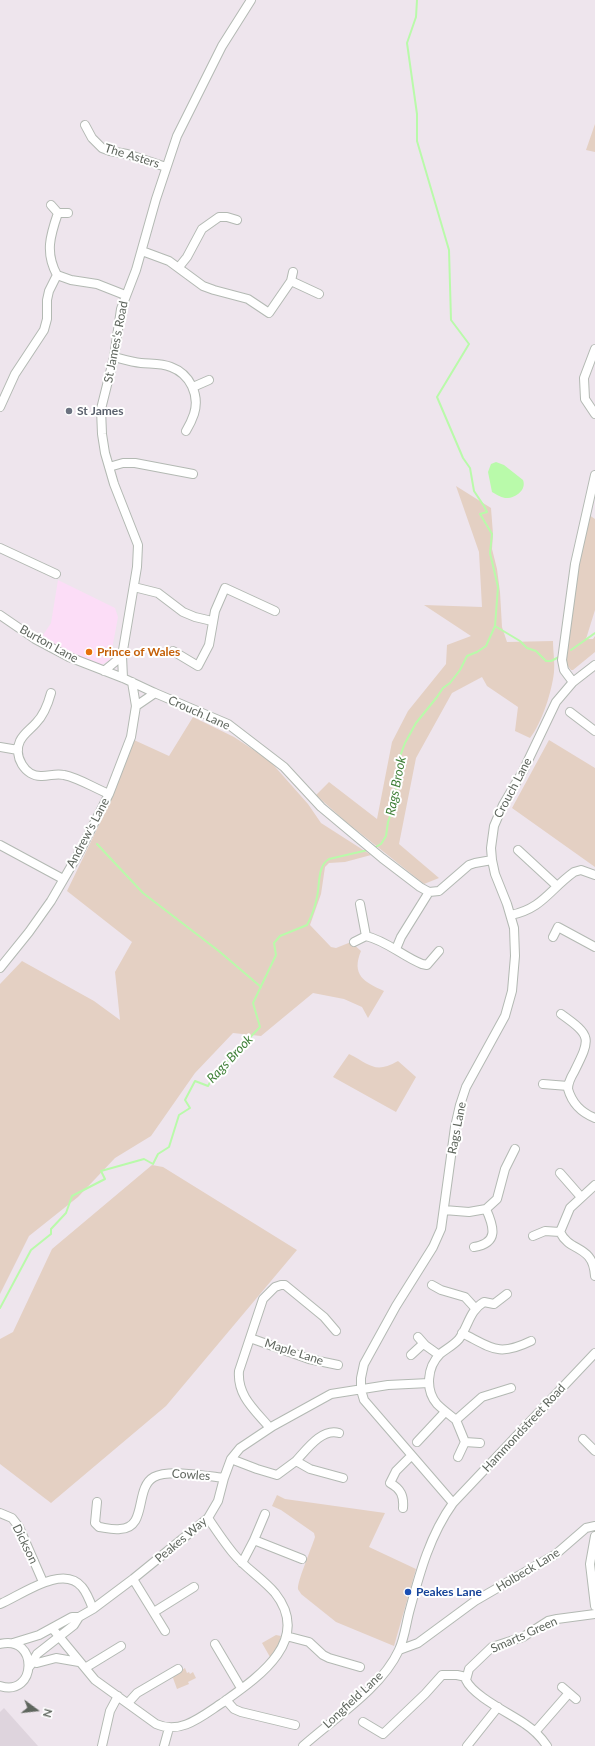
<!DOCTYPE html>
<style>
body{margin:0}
#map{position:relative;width:595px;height:1746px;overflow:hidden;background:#eee5ed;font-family:Lato,sans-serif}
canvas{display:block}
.north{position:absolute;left:16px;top:1690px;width:40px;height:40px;-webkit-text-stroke:3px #fff;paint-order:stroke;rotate:105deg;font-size:11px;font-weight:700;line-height:16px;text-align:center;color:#5e655d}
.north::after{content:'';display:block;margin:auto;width:14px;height:18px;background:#5e655d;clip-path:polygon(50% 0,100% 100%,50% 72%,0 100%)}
</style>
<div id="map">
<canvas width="595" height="1746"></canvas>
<div class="north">N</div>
</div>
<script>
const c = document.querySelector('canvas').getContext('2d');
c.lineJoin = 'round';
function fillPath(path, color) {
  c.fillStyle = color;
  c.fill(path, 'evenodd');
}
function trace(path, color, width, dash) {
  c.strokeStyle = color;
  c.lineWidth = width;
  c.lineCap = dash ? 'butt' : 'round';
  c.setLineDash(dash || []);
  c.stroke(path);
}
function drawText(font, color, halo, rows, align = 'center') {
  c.font = font + ' Lato,sans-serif';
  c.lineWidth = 4;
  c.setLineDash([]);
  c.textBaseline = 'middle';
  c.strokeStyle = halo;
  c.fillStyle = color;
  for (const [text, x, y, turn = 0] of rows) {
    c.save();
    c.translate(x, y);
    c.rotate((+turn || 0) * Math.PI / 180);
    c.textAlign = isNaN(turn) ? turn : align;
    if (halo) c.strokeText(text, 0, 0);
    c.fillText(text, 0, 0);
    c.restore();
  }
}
fillPath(new Path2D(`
 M58,580L115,608L118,617L110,660L101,665L64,651L41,638L51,623Z`), '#fcddf7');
fillPath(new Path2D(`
 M4,1708L38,1746H0V1712Z`), '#ded4dd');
fillPath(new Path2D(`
 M595,124V152L586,150Z
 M456,486L491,508L493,534L492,549L497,569L500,592L502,627L507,642L553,641C553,651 555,662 554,672C552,691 542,723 530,738L515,731L518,707L487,686L482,677L452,693L416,758L399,844L439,878L424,884L345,821L316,795L329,782L377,819L392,742L408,711L446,664L447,645L471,636L424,605L482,607L479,552Z
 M589,515L595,519V610L586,639H593L595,636V652L573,670H571L567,665L566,659L577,564Z
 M193,717L234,737L269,760L308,804L321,823L371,855L345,862L329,863L325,867L321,894L310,925L331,947L336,948L351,942L361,951C351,975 364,982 384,991L368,1018L362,1007L344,999L313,993L261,1036L233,1033L195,1073L151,1136L115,1158L78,1197L29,1236L0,1294V984L22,961L94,1001L120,1020L115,972L132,942L67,891L99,825L134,740L169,756Z
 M549,740L595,768V867L512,808Z
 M349,1054C371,1065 375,1074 398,1061L416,1077L396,1112L333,1077Z
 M152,1165L163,1167L297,1250L166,1406L51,1503L0,1464V1339L13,1332L52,1249Z
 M277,1495L285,1499L385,1513L369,1547L416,1569L394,1646L336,1622L301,1594C301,1593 298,1590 298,1589C297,1582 312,1547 315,1537L314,1533L281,1510L272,1506Z
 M276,1635L281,1636L278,1647L270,1657L262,1643Z
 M185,1668L187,1673L189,1672L190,1674L193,1672L196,1678L188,1682L189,1684L177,1689L173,1678L175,1674Z`), '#e4d0c3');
fillPath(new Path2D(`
 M496,462L504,465L523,480C527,490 515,499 505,498C500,497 496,494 492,492L488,472L491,464Z`), '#b9faaa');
trace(new Path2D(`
 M495,626L520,641L527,648L536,651L546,661H551L559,657
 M571,650L595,633
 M97,844L143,893L220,952L261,987
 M374,848L381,844L386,836L388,822L395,803L399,759L405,743L416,723L437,697L443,688L450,683L460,670L467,656L477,652L486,646L495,626L498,587L490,553L492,534L480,514L487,512L484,506L474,491L470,468L463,458L437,397L469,344L451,320L449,250L417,141V114L407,43L416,17L417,0
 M0,1308L31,1250L51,1234V1229L66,1213L72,1196L105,1179L101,1171L144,1159L153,1164L158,1154L169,1147L179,1115L190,1108L185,1100L195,1081L208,1086L214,1075L260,1027L253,1003L276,955L274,943L280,936L307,925C312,916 315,907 317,897C320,885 317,866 329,859L368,850`), '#b9faaa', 2);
const minor = new Path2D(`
 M85,125L92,138L102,148L110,151L127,154L166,167
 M51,205L58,213H68
 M142,251L169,261L203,286L214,290L248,299L269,313L291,281L319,294
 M179,267L187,257L202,229L219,217H227L237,220
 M57,275L71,280L97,284L125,295
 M291,281L293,272
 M595,349L584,378L585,399L595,414
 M114,357C122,359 132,362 141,363C151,364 161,363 171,367C190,374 200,395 194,414C192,420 189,426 186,431
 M193,387L209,380
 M0,407L15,374L44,330L47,319V300L49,291L57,275C45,253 50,236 58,213
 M109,467L123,463H135L193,474
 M0,548L56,574
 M134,587L158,593L183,612L195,617L212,621
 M0,615L35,639L69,657L123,678L155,693L228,724L284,767L321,807L382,858L420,887L429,892L439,891L469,865L475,863L492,860
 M173,651L198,666L209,645L215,611L225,588L275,611
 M104,671L122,656
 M123,678L122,656L137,567L138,545L114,484L105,453L102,434L101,409L114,357L121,309L136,270L156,199L177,136L222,46L251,0
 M573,682L564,670L562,660L575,564L595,475
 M51,693C48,704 44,715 36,723C31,729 24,733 20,741C13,756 25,777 42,776C50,776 56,773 64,775C79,778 94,788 109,794
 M136,706L155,693
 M570,712L595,731
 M0,747L18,750
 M0,845L63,879
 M518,850L557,886
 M360,904L366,936C387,941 402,956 422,964L427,965L439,951
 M511,915C543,908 549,890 574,872L581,870L595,875
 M553,937L558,927L595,947
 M354,942L366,936
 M396,949L401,937L429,892
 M0,968L29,932L51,901L80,851L109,794L131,737L136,706L132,682
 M561,1014C592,1036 591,1038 574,1072C571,1077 568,1083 568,1089C572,1103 582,1113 595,1118
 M543,1084L568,1086
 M560,1173L581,1197
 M444,1210L469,1212L486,1209
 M533,1236L545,1231L560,1232
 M474,1247C499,1243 494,1227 486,1209L497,1199L505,1169L515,1149
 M595,1276C593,1244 570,1253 560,1232L570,1208L595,1185
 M432,1285L441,1290L465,1297L475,1308
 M462,1333C492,1348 498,1357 531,1341
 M418,1337L425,1345L439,1355
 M250,1338L309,1359L338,1365
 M411,1355L423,1344
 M456,1420C450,1415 443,1410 437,1404C425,1390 427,1367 440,1354C446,1349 454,1345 459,1339C469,1325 469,1311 484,1302L494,1304L507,1294
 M270,1428C255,1410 237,1396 239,1371L263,1299L275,1287L281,1285H285L324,1317L336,1331
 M583,1439L595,1451
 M417,1442L445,1412
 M465,1442L480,1443
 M458,1457L465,1442L456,1420L482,1397L511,1388
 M231,1459L257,1469L277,1475L296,1461L310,1469L343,1478
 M296,1461C307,1449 322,1428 339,1433
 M97,1502L95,1523L99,1527C106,1528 113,1530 120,1529C148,1528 134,1488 154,1477C169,1469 207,1476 224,1478
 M453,1503L364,1400L361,1390V1378L364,1364L396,1306L433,1247L441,1229L455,1127L460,1105L466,1087L505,1016L512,991L515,956L514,928L507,904L495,874L492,860L491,848L494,826L503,805L523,771L556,702L573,682L595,665
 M403,1508C404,1496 401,1489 390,1483L396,1471L411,1456
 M0,1513L12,1518L19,1527L43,1582
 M595,1536L590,1564L595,1606
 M254,1540L265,1514
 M242,1563L254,1540L302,1559
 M133,1579L165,1631
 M0,1604C20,1596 63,1563 82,1587C87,1593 90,1601 93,1609
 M154,1612L194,1587
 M52,1628L95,1680L156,1724C181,1735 202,1716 222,1703C257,1678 313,1641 275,1593C262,1578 245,1568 233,1553C224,1542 216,1530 208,1518
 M286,1636L309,1642L323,1655L329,1658L360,1667
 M13,1643L39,1635L72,1617H79
 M0,1644C39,1634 37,1698 0,1686
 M215,1644L241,1688
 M399,1650L418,1643L475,1601L556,1554L586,1528L595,1526
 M32,1662L37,1663L56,1658L79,1662
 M30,1666L37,1654L74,1625L79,1617L93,1609L133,1579L208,1518L218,1501L224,1478L231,1459L240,1448L273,1426L331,1394L388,1385L429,1383
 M85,1668L121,1646
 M562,1687L576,1699
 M226,1700L234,1709L241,1712L295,1725
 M128,1703L137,1693L178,1669
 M363,1722L383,1734L425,1694L442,1675H457L466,1677
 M535,1732L569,1693
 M102,1746L110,1711L118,1696
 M164,1746L169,1728
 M303,1746C334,1718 381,1689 399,1650C405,1637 406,1623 410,1609C420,1572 430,1535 453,1503L595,1353
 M467,1746L498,1707
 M547,1746C541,1737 534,1730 525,1724C511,1714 473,1696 466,1680L469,1669L492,1647L523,1637L548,1621L557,1619L595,1614`);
trace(minor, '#b3b9b3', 10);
trace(minor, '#fff', 8);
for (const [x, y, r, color] of [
 [69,411,4,"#6b7280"],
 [89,652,4,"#e8710a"],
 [408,1592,4,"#1a4fb4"]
]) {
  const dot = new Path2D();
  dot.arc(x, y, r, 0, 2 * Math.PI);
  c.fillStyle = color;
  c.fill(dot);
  trace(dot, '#fff', 1.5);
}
drawText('12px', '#5e655d', '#fff', [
 ["The Asters",132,156,17],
 ["St James's Road",116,342,-79],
 ["Burton Lane",49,644,29],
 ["Crouch Lane",199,713,24],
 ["Crouch Lane",513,788,-62],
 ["Andrew's Lane",88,833,-62],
 ["Rags Lane",457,1128,-79],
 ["Maple Lane",294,1352,18],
 ["Hammondstreet Road",524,1428,-47],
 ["Cowles",191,1475,4],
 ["Peakes Way",181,1540,-40],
 ["Dickson",25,1544,64],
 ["Holbeck Lane",528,1570,-31],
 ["Smarts Green",524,1635,-24],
 ["Longfield Lane",353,1700,-43]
]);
drawText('bold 12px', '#5b616d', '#fff', [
 ["St James",77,411]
], 'left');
drawText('bold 12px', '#c56008', '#fff', [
 ["Prince of Wales",97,652]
], 'left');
drawText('bold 12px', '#164399', '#fff', [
 ["Peakes Lane",416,1592]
], 'left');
drawText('italic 13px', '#408039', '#fff', [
 ["Rags Brook",396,786,-79],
 ["Rags Brook",230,1059,-47]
]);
</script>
